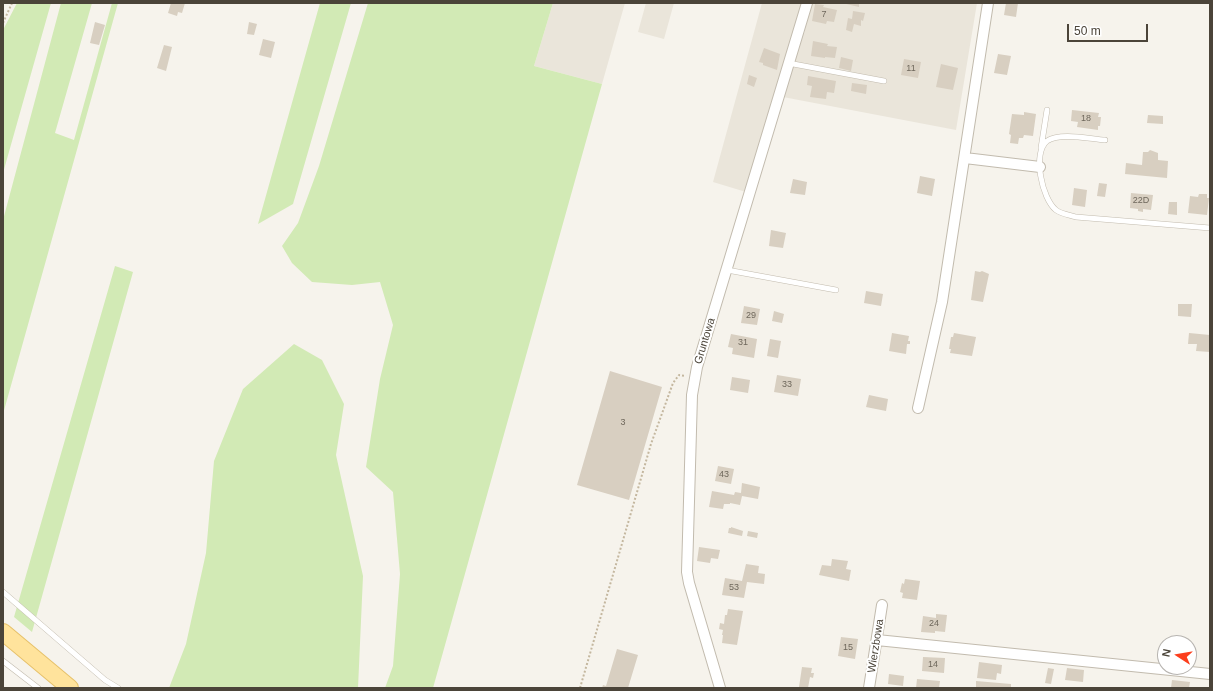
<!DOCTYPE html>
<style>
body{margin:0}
#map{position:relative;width:1213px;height:691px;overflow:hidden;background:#f6f3ec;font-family:Arial,sans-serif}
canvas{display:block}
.frame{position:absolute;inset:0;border:4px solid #4b4439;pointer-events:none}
.north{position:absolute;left:1157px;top:635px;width:40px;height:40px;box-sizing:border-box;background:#fff;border:1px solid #b7b4b0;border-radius:50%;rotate:282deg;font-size:11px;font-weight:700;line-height:16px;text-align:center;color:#4b4439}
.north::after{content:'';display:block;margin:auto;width:14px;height:18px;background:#fc3f1d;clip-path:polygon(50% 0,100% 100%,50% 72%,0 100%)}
.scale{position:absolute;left:1067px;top:24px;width:81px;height:18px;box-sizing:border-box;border:2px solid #4b4439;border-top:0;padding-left:5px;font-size:12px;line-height:14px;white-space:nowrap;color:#4b4439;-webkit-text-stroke:3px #fff;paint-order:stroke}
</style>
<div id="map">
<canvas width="1213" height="691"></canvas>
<div class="frame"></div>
<div class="north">N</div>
<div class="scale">50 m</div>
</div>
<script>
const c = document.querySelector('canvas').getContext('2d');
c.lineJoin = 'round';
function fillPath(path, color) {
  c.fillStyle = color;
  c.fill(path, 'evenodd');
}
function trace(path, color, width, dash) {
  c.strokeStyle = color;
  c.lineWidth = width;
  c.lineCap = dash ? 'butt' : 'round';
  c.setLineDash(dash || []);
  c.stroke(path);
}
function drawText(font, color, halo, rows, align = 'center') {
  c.font = font + ' Arial,sans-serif';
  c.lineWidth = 4;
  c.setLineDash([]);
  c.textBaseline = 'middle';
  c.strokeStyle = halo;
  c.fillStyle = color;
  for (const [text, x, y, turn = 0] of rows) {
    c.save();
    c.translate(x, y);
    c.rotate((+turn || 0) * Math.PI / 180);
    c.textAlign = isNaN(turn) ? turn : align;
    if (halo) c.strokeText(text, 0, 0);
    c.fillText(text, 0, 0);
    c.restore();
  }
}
fillPath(new Path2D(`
 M553,3H625L602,84L534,66Z
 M646,3H674L664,39L638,32Z
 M762,3H803L746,192L713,182Z
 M811,3H977L956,130L783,97L802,34H804Z`), '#eae5da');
fillPath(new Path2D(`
 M17,3H51L3,173V30Z
 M61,3H92L55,133L74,140L112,3H118L3,414V220Z
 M320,3H351L293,204L258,224Z
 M368,3H553L534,66L602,84L433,688H385L393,666L400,574L393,492L366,467L380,379L393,325L380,282L352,285L312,282L292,263L282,246L298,223L319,166Z
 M115,266L133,272L32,632L14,617Z
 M294,344L322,360L344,404L336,455L363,576L358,688H169L186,644L206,553L214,461L243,389Z`), '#d2eab5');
fillPath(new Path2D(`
 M171,3H185L182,13L178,12L177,16L168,13Z
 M842,3H859V7Z
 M1006,3H1018L1016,17L1004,15Z
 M815,4L824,5L823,7L837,10L834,22L827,21L826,24L812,21Z
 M853,11L865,13L863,21L861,20V26L854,24L852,32L846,30L848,18L852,19Z
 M95,22L105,25L99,45L90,43Z
 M249,22L257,24L254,35L247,34Z
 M263,39L275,42L271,58L259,55Z
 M813,41L828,44L827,46L837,47L835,58L825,57V58L811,56Z
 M164,45L172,47L166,71L157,68Z
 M764,48L780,54L777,70L763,65V63L759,62Z
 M998,54L1011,56L1007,75L994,73Z
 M841,57L853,60L851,71L839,68Z
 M904,59L921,62L918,78L901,75Z
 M941,64L958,68L953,90L936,87Z
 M749,75L757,78L754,87L747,84Z
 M808,76L836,81L834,93L827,92L826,99L810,97L812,86L807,85Z
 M852,83L867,85L866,94L851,91Z
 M1072,110L1099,113L1098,117H1101L1100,126H1098V130L1077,127L1078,122L1071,121Z
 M1024,112L1036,114L1033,136L1024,135L1023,138H1019L1018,144L1010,143L1011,135L1009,134L1012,114L1024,115Z
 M1148,115L1163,116V124L1147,123Z
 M1150,150L1158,153V160L1168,161L1167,178L1125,174L1126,163L1142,165L1143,152H1148Z
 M920,176L935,179L932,196L917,193Z
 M793,179L807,182L805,195L790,193Z
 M1099,183L1107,184L1105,197L1097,196Z
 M1074,188L1087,190L1085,207L1072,205Z
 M1131,193L1153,195L1151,210L1143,209V212L1138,211V209L1130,208Z
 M1199,194H1207V198H1209L1207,215L1188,213L1190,196L1198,197Z
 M1169,202H1177V215L1168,214Z
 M771,230L786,233L783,248L769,246Z
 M975,271L980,272L982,271L989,274L983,302L971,300Z
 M866,291L883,294L881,306L864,303Z
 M1178,304H1192L1191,317L1178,316Z
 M744,306L760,309L757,325L741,323Z
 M774,311L784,314L782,323L772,321Z
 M892,333L909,336L908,341H910V344H907L906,354L889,351Z
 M954,333L976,337L972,356L950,353L951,349H949L951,337H953Z
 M1189,333L1210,335V352L1196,351L1197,344H1188Z
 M731,334L757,339L754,358L732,354L733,348L728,347Z
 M770,339L781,341L778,358L767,356Z
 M610,371L662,387L629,500L577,485Z
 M777,375L801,379L798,396L774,392Z
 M732,377L750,380L748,393L730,390Z
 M869,395L888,399L886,411L866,407Z
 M718,466L734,469L731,484L715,481Z
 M742,483L760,487L758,499L742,496L740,505L730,503V504H724L723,509L709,507L712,491L734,495L735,492L741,493Z
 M731,527L743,531L742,536L728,533L729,528H731Z
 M748,531L758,533L757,538L747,536Z
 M699,547L720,550L718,559L711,558L710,563L697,561Z
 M832,559L848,561L846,569L851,570L849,581L819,575L822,565L831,566Z
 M746,564L759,566L758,573L765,574L764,584L747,582L744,598L722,595L725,578L742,581Z
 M905,579L920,581L917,600L902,598L903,593L900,592L902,583L904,584Z
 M728,609L743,611L737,645L722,643L723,635H722L723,630L719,629L720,623L724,624L725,615H727Z
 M936,614L947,615L945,632L935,631V633L921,632L923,616L936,618Z
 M841,637L858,639L855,659L838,656Z
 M617,649L638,655L628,688H602L603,685L606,686Z
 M923,657L945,658L944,673L922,671Z
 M979,662L1002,665L1001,674L997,673L996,680L977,678Z
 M802,667L812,668L811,673H814L813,678L810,677L808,688L799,687Z
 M1048,668L1054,669L1051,684L1045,683Z
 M1067,668L1084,670L1083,682L1065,680Z
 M889,674L904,676L903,686L888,684Z
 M917,679L940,681L939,688H916Z
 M1172,680L1190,682L1189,688H1171Z
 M976,681L1011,684V688H976Z`), '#d8cfc1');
const service = new Path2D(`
 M788,63L884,81
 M1105,140C1090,139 1060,132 1047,141C1032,153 1042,199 1056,210C1061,214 1070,215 1076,217L1210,228
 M1041,148L1047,110
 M727,270L836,290
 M3,592L105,680L118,688
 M3,661L38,688`);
const minor = new Path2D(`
 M965,158L1040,167
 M918,408L942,302L988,3
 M877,640L1210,674
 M720,688L689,583L687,572L692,395L697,367L807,3
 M869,688L882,605`);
const primary = new Path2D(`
 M3,632L70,688`);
trace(service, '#c2bbae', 6);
trace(minor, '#c2bbae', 12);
trace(primary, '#e6c16a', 18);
trace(new Path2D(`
 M3,23L12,3
 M580,688L651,444L673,383L679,375L686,376`), '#c4b79f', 2, [2, 2]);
trace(service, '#fff', 5);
trace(minor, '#fff', 10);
trace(primary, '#ffe39c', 16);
drawText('9px', '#6e675b', null, [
 ["7",824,15],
 ["11",911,69],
 ["18",1086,119],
 ["22D",1141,201],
 ["29",751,316],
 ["31",743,343],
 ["33",787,385],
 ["3",623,423],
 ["43",724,475],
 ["53",734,588],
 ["24",934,624],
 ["15",848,648],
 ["14",933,665]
]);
drawText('11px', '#4b4439', '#fff', [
 ["Gruntowa",705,341,-73],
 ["Wierzbowa",876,646,-81]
]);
</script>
